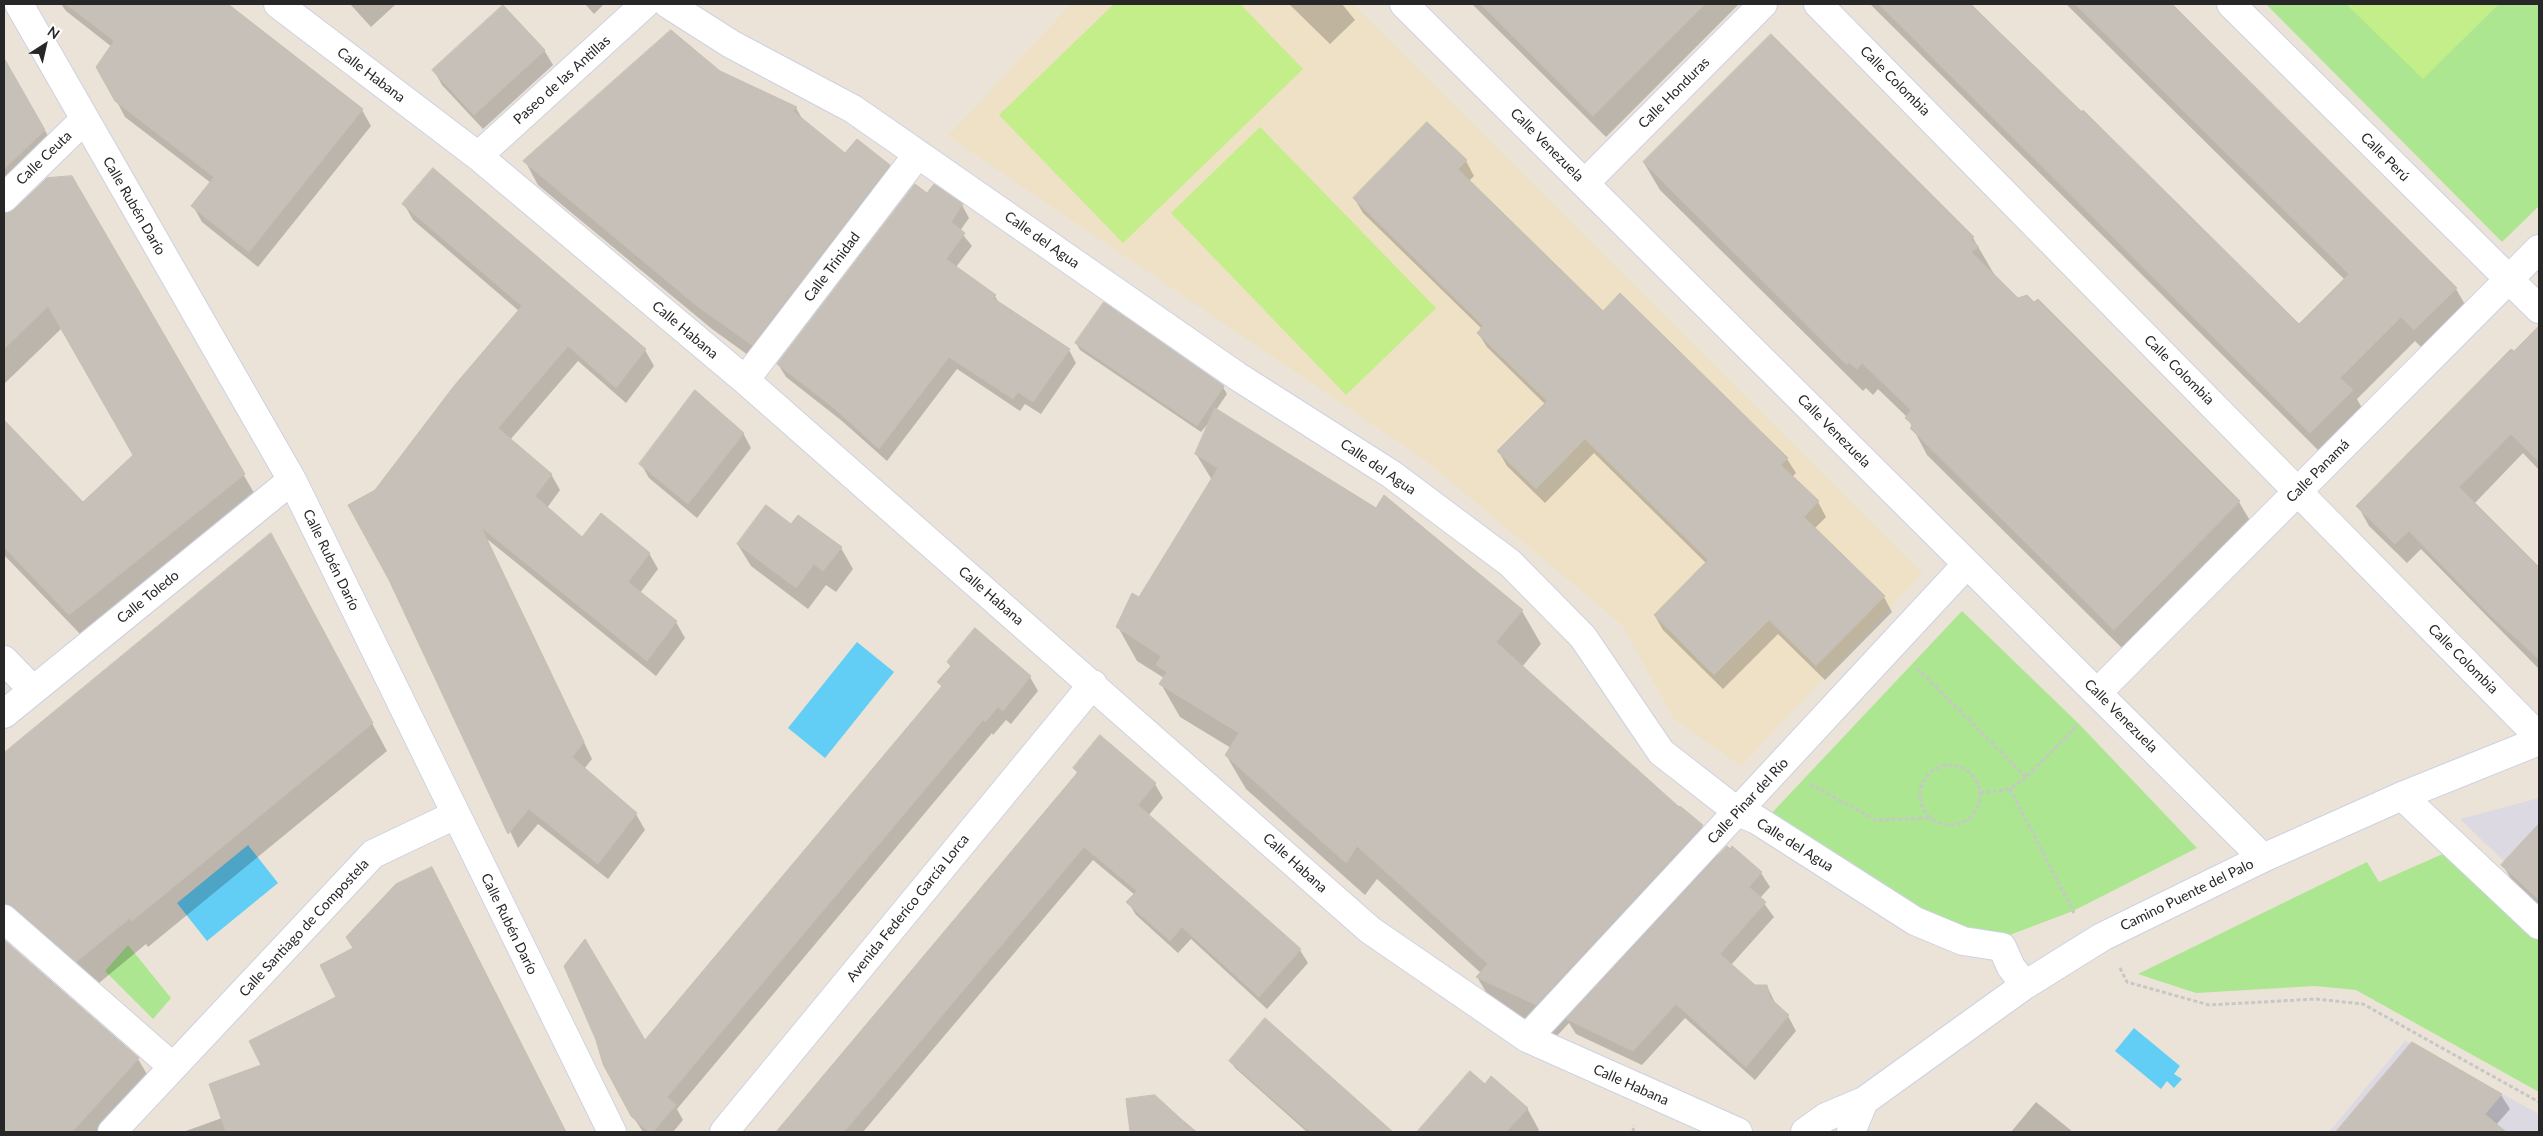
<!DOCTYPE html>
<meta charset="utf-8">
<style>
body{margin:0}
#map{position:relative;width:2543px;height:1136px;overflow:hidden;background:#ebe3d7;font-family:Lato,sans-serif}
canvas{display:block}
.frame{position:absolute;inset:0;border:5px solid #272727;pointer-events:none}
.north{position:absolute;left:20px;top:20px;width:50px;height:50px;-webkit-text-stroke:4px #fff;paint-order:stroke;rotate:35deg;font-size:14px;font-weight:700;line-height:20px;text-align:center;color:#272727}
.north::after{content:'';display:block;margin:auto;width:18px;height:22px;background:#272727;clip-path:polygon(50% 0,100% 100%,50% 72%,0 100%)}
</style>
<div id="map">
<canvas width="2543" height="1136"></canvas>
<div class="frame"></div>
<div class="north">N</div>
</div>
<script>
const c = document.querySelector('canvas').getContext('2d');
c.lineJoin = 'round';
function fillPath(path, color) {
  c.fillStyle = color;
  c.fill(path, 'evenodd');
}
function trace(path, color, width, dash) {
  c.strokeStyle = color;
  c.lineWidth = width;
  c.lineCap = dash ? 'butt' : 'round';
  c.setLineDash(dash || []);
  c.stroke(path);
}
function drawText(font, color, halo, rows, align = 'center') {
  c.font = font + ' Lato,sans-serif';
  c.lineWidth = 4.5;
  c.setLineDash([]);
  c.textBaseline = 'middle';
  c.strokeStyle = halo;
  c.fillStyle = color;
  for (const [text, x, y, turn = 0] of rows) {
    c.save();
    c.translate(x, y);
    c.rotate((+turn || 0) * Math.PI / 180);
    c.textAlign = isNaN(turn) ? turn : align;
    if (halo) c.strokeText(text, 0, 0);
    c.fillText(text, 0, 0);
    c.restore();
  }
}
fillPath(new Path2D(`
 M2539,798V895L2460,819Z
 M2405,1041L2539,1114V1132H2329Z`), '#dcd9e3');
fillPath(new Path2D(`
 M1071,4H1353L1923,573L1741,766L1674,719L1622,625L1426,461L948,136Z`), '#efe1c5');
fillPath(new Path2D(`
 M2266,4H2539V206L2502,242Z
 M1962,611L2079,724L2197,848L2073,911L1999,939L1956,932L1769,816Z
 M2470,842L2539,908V1092L2356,990L2315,986L2196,993L2138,974L2367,862L2379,882Z
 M128,945L171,998L153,1019L105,971Z`), '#ace690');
fillPath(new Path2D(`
 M1114,4H1240L1303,69L1123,243L999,115Z
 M2346,4H2499L2423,79Z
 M1260,127L1436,308L1346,395L1171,213Z`), '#c3ee8a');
fillPath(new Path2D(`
 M857,642L894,672L825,758L788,728Z
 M248,845L278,883L207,941L177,903Z
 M2134,1028L2180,1066L2174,1074L2182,1079L2174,1088L2167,1081L2161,1089L2115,1051Z`), '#62cdf5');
fillPath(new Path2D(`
 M61,4H225L362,110L371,126L258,267L202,222L193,206L211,183L125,117L116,100L112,47L66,11Z
 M350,4H396L371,27Z
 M585,4H604L594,14Z
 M1289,4H1342L1355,20L1330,44Z
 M1472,4H1737L1738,5L1606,137Z
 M1870,4H1971L2299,326L2345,280L2066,4H2168L2456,289L2470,313L2428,354L2415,341L2357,399L2366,415L2325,457Z
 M544,50L553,65L483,129L442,85L434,70Z
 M4,60L58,153L4,214H9L47,179L71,177L257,498L83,637L4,555V421L83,504L134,455L62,328L4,384Z
 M719,72L796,108L804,122L845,155L889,165L903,189L766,368L712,329L538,185L525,161Z
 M1466,161L1474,176L1469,181L1603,313L1620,295L1787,459L1796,473L1792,477L1818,502L1826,517L1814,529L1884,597L1892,612L1825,680L1778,634L1723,689L1663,630L1655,616L1706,563L1594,453L1545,503L1507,466L1499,452L1545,404L1487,347L1478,333L1482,329L1363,213L1354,198Z
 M1644,163L1973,238L1994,274L2018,299L2034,304L2038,301L2239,502L2255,529L2130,656L1927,455L1907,417L1878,389L1873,395L1866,388L1863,391L1660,190Z
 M433,170L645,350L654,366L626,403L578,361L510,440L551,474L560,490L547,508L583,539L649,553L658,569L640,593L676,622L685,638L656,676L487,539L592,759L584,769L636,814L645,830L608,879L538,824L518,848L390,579L376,491L519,311L413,220L404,204Z
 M927,195L962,205L969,218L960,231L972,246L956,267L995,296L999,303L1069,350L1076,363L1041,414L1025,404L1020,411L957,369L887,461L842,421L786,377L778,364Z
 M2531,336L2539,343V470L2523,453L2474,504L2539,568V669L2421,549L2407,563L2369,526L2358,506Z
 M1076,343L1223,387L1227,394L1216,410L1522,611L1541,644L1522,667L1678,809L1680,808L1702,826L1719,856L1761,873L1770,887L1760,898L1774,917L1731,965L1755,987L1767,986L1776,1005L1788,1016L1796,1031L1755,1080L1685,1018L1642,1065L1576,1034L1569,1023L1555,1038L1497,1010L1477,977L1481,973L1377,879L1365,895L1246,789L1226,755L1231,748L1180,717L1161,684L1164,678L1137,661L1118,627L1139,598L1212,480L1196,454L1211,420L1201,432L1080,350Z
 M743,433L751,448L697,518L649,478L641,464Z
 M791,525L841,548L853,569L836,592L826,585L808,609L751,566L738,545Z
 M270,535L387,751L148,947L146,944L93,988L7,936L4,942L138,1059L154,1086L112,1132H4V755Z
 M975,630L1030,677L1038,691L1011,724L1006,720L993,735L992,733L677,1109L683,1120L673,1132H643L632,1115L645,1042L942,687L939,682L951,667L948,662Z
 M1074,768L1155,784L1163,798L1148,816L1300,950L1308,963L1267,1009L1191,939L1178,953L1136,915L1128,902L1135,895L1093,860L863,1132H778L1078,774Z
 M2534,831L2539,835V906L2511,879L2503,865Z
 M435,876L565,1132H183L222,1118L263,1065L338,997L355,949Z
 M1265,1020L1391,1132H1307L1235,1068L1231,1061Z
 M2413,1044L2501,1095L2510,1109L2496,1125L2504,1132H2337Z
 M1470,1073L1485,1086L1527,1108L1539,1130L1537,1132H1419Z
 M1154,1096L1197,1132H1131L1127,1100Z
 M2036,1102L2073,1132H2011Z`), '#0003');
const building = new Path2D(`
 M66,4H228L363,109L249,252L191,206L214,177L115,101L96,67L114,41Z
 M1481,4H1705L1593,116Z
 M1879,4H1970L2082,112L2083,110L2299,324L2349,274L2075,4H2172L2457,288L2414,330L2401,317L2340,378L2353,390L2310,433Z
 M503,5L545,50L474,115L432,70Z
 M671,30L720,71L797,107L793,111L845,153L857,139L890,165L752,345L697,306L523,161Z
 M1771,34L1974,237L1971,240L1979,247L1971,252L2018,298L2027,295L2034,302L2038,299L2240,501L2114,630L1910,428L1913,425L1905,418L1911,410L1862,363L1857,369L1849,362L1847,365L1643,162Z
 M4,58L45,130L4,169Z
 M1427,122L1467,160L1458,169L1603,311L1620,293L1788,458L1781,465L1819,501L1804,517L1885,596L1816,666L1769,620L1714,675L1654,615L1708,560L1585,439L1536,489L1497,451L1547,401L1477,333L1483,326L1353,198Z
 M433,168L646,349L616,388L568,346L498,428L552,474L535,496L582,537L601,513L650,553L628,582L677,621L647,661L481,527L584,742L572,757L637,813L598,864L529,809L508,834L389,580L348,505L375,490L454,386L522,306L402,204Z
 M72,176L245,474L69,615L4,547V420L83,502L133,455L48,306L4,349V213L15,209L47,178Z
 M915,184L927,193L934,184L963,204L951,222L965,233L946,259L996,295L993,298L1070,349L1033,402L1018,392L1013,399L949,357L879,449L834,408L777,364Z
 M1104,302L1224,386L1197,426L1075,343Z
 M2539,326V462L2511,434L2459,487L2539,567V659L2492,617L2409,531L2395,544L2356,506L2511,349L2514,351Z
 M695,390L744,433L688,504L639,464Z
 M1215,408L1376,508L1384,495L1523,610L1496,642L1679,807L1680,806L1703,825L1536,1005L1476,977L1488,964L1357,846L1346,863L1225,755L1239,733L1159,684L1167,672L1156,665L1161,656L1116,627L1132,593L1139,597L1218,468L1195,454Z
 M766,505L791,524L798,515L842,547L823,571L814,564L796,588L737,544Z
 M271,533L373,723L132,921L130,918L76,962L14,907L4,904V753Z
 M975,628L1031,676L1003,711L998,707L985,722L983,720L728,1024L667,1097L676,1105L653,1132H649L631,1116L603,1064L596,1040L564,966L585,939L645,1040L942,686L937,682L951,666L947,662Z
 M1100,735L1156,783L1138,805L1301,949L1259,997L1182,927L1170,941L1126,902L1137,891L1084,847L844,1132H776L1078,772L1073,768Z
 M2539,824V900L2501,865Z
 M1727,846L1730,849L1732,846L1762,872L1749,887L1766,902L1720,954L1755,985H1767L1770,998L1789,1015L1746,1067L1676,1004L1633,1051L1566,1019Z
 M432,867L566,1132H226L209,1084L261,1065L249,1041L336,997L320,965L353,948L346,937L396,884Z
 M4,940L139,1058L72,1132H4Z
 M1265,1018L1393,1132H1310L1229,1061Z
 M2412,1042L2502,1094L2485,1114L2506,1132H2336Z
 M1470,1071L1485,1084L1491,1076L1528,1108L1506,1132H1417Z
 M1155,1095L1195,1132H1130L1126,1099Z`);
fillPath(building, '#c6c0b8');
trace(building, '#c6bfb1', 1);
const minor = new Path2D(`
 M19,4L292,480L612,1132
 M278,4L478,156L745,380L1370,930L1527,1038L1738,1132
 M668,4L731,44L853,109L1237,376L1391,474L1510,563L1583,637L1661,752L1738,812L1757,820L1915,921L1963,941L2002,947L2011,967L2025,985
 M1404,4L2263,858
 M1818,4L2539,737
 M2231,4L2539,309
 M478,156L645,4
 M1585,183L1763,4
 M4,198L85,119
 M745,380L918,154
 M4,660L33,690
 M2097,693L2539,249
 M4,714L292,480
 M2402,796L2539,925
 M4,919L173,1067
 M1527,1038L1967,564
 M112,1132L373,854L455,815
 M724,1132L1093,684
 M1805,1132L1826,1117L1864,1101L2025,985L2102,937L2263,858L2402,796L2539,741
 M1851,1132L1864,1101`);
trace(minor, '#cdd1e2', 30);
trace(new Path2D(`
 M1917,668L2026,777
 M1920 795a30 30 0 1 1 60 0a30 30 0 1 1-60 0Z
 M1810,784L1876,820L1931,818
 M2010,789L2074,913
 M1980,793L2010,789L2026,777L2078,725
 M2120,968L2127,982L2209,1005L2316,999L2363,1004L2539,1102
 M1633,1132L1634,1125`), '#c7c7c7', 3, [4, 2.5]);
trace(minor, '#fff', 28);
drawText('14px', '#272727', '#fff', [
 ["Calle Habana",371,75,37],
 ["Paseo de las Antillas",562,80,-42],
 ["Calle Colombia",1895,81,45],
 ["Calle Honduras",1674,93,-45],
 ["Calle Venezuela",1547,145,45],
 ["Calle Perú",2385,157,45],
 ["Calle Ceuta",44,158,-44],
 ["Calle Rubén Darío",134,206,60],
 ["Calle del Agua",1042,240,35],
 ["Calle Trinidad",832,267,-53],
 ["Calle Habana",685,330,40],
 ["Calle Colombia",2179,370,45],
 ["Calle Venezuela",1834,431,45],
 ["Calle del Agua",1378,467,34],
 ["Calle Panamá",2318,471,-45],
 ["Calle Rubén Darío",331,560,64],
 ["Calle Habana",991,596,41],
 ["Calle Toledo",148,597,-39],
 ["Calle Colombia",2463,659,45],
 ["Calle Venezuela",2121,716,45],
 ["Calle Pinar del Río",1748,801,-47],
 ["Calle del Agua",1795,845,32],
 ["Calle Habana",1295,863,42],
 ["Camino Puente del Palo",2187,895,-26],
 ["Avenida Federico García Lorca",908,908,-51],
 ["Calle Rubén Darío",509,924,64],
 ["Calle Santiago de Compostela",304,928,-47],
 ["Calle Habana",1631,1085,24]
]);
</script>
